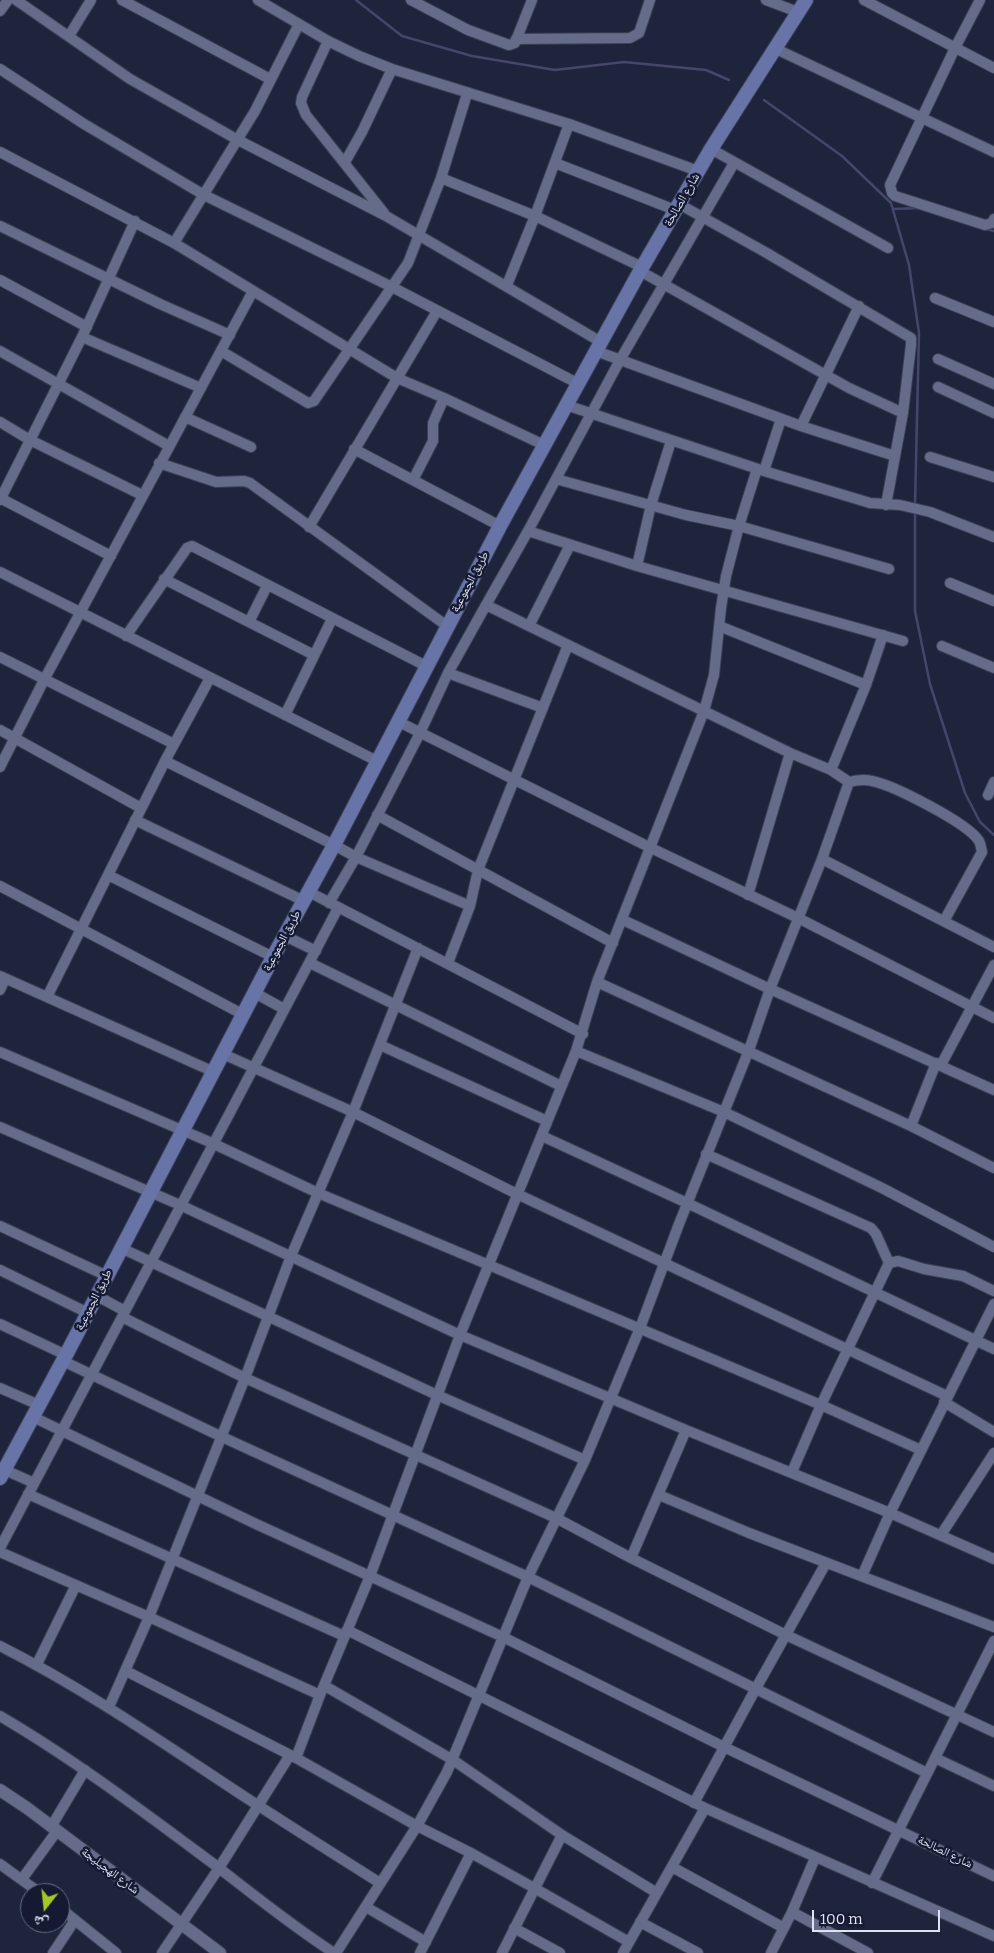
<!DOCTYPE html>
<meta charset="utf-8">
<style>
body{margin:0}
#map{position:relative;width:994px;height:1953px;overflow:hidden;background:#1e243c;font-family:Bitter,"Noto Naskh Arabic",serif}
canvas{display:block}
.north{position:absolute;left:20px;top:1883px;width:50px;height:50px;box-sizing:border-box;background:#151a32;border:1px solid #656a80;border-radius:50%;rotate:196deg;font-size:14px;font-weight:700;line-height:20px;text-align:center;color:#dee3f4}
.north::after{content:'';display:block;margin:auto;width:18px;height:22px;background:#a4c825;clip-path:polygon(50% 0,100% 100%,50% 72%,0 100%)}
.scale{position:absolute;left:812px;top:1910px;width:128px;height:22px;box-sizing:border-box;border:2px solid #dee3f4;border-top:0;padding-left:6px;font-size:15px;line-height:18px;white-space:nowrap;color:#dee3f4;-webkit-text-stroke:4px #151a32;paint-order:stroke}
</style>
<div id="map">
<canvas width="994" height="1953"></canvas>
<div class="north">ش</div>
<div class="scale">100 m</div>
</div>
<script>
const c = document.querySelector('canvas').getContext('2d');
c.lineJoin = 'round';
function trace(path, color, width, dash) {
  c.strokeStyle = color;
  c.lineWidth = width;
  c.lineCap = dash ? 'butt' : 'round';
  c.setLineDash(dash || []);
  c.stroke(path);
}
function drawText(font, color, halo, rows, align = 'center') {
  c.font = font + ' Bitter,"Noto Naskh Arabic",serif';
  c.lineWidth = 5;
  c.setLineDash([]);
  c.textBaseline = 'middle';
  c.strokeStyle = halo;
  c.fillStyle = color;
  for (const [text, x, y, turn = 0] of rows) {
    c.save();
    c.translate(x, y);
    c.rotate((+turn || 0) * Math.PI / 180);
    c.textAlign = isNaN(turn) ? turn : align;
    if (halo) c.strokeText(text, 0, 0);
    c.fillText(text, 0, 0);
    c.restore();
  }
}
trace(new Path2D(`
 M356,0L402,36L472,56L555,70L624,62L706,70L729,80
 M764,100L842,156L891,203L909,265L919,333L915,504
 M893,209L919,208
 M986,229L994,231
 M915,512V611L930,684L965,793L980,822L994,835`), '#45466a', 2.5);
const minor = new Path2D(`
 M16,0L130,79L238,140L386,216L601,342
 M122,0L270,79
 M258,0L328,41L359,56L392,69L569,124L698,171
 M411,0L468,30L509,45L515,43L532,0
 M766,0L798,12
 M864,0L994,68
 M980,0L955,48L890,185L892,193L895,196L985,225L992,223L994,219
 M0,11L8,0
 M69,36L91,0
 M516,39L630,38L639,33L650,0
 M328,41L302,97L301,103L306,115L384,213
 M774,48L994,152
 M0,69L84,124L204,195L392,287L577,383
 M711,149L888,248
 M0,152L174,243L397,378L444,398L544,445
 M345,162L362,132L392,69
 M555,163L675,210
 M441,178L535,216L642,267
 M679,204L765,252L911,338V345L903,413L886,505
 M0,226L160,304L230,335
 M174,243L255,111L299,24
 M640,271L849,388L903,413
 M0,280L87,327
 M507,285L535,216L569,124
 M935,298L994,322
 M82,337L201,388
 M0,351L169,446
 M221,351L308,403L314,401L408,263L441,178L467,94
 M596,351L801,426L895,456
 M938,359L994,384
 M938,387L994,413
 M566,405L764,471L870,503L900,505L930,512L994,537
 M185,417L251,447
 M0,422L30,440L142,495
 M801,426L859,306
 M354,449L500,526
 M930,457L994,477
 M159,463L216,482L244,481L250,483L447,626
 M764,471L781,419
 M556,479L686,515L739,526L889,569
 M413,480L433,441V423L444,398
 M0,498L111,556
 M0,500L82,337L135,221
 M309,527L437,311
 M528,531L637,566L903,641
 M637,566L651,505L671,441
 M0,572L377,761
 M164,579L314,655
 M950,583L994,601
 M486,605L790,753L831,770L849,782
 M249,622L267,586
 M529,626L570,545
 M719,626L866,685
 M126,636L187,548L192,546L426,666
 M942,646L994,668
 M0,657L174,744
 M448,673L543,708
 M285,715L332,619
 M397,721L651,848L798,918L994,1018
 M0,730L141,808
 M165,761L334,845L356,857L470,906
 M0,767L44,680L253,291
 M831,770L866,685L883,635
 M849,782C857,780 864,779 872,781C893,785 968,823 979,841C981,845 981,848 982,852L944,921
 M988,795L994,782
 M377,815L613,943
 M135,820L304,901
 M822,859L994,947
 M108,875L273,957
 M0,886L244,1015
 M309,892L583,1034
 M748,895L790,753
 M329,903L356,857L420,733L448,673L486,605L528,531L620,360L734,163
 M623,920L770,989L994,1090
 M285,936L316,951
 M310,963L561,1086
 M448,963L470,906L478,870L568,645
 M0,976L214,1072
 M597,982L911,1126L994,1168
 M0,990L5,979
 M255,993L284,1009
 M47,997L165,761L210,678
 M380,1045L547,1121
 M576,1051L724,1112L882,1188L994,1247
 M0,1052L212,1143L318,1193L821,1405L921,1450
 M223,1054L353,1112L517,1194L947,1396
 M941,1065L994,965
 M911,1126L936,1063
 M0,1127L180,1205L460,1335L686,1430L890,1513L994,1559
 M542,1136L687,1203L994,1349
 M706,1154L871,1228L876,1234L889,1263
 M0,1226L107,1276
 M121,1248L437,1395L585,1460
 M0,1270L88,1313
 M97,1296L125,1311
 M122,1317L245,1378L556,1518L631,1558L786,1635L994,1732
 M0,1324L66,1355
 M63,1361L220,1436L528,1577L927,1773
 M0,1388L39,1405
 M944,1402L994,1432
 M33,1417L256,1524L503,1637L724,1747L994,1876
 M5,1470L34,1483
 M792,1472L821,1405L889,1263L898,1261L924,1269L963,1276L994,1291
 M28,1494L344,1636
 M659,1495L749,1533L994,1627
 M941,1535L994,1453
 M0,1548L338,908
 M0,1552L149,1617L320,1695
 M631,1558L686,1430
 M862,1576L890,1513L994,1304
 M347,1630L705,1808L994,1936
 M0,1646C85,1689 163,1743 242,1795C288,1825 334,1854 380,1883
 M37,1664L76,1585
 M126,1671L296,1758L417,1826L471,1853L536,1889L629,1942
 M325,1686L453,1760L562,1835L657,1893
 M109,1707L149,1617L245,1378L291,1256L353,1112L418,948
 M0,1716C75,1760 145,1813 215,1865C254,1895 292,1926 334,1953
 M296,1758L320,1695L370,1576L460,1335L576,1051L597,982L704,711L714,675L721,608L726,576L739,526L757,469
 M935,1758L994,1786
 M694,1803L755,1690L826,1563
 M51,1827L85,1770
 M0,1864L40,1893
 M672,1867L784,1928
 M22,1879L57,1831
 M872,1883L994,1641
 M366,1907L426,1942
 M60,1908L116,1953
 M792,1912L868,1953
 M640,1922L698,1953
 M514,1928L560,1953
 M53,1953L75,1920
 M162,1953L219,1868L290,1755
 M336,1953L417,1826L447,1772L528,1577L585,1460L640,1328L679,1224L749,1050L770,989L822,859L849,782
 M420,1953L471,1853
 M502,1953L562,1835
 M623,1953L705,1808
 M771,1953L792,1912L815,1858`);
const tertiary = new Path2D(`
 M0,1790L27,1808L220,1953`);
const secondary = new Path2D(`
 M0,1478L66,1355L273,957L334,845L500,526L640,271L711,149L806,0`);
trace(minor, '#3b4055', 12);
trace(tertiary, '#3b4055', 14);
trace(secondary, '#3b4055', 16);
trace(minor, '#646c89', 10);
trace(tertiary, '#646c89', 12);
trace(secondary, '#6874a8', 14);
drawText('12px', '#dee3f4', '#151a32', [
 ["شارع الصالحة",682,200,-60],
 ["طريق الجموعية",470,582,-62],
 ["طريق الجموعية",282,941,-62],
 ["طريق الجموعية",94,1300,-63],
 ["شارع الصالحة",945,1852,26],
 ["شارع الهجيليجة",110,1871,37]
]);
</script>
